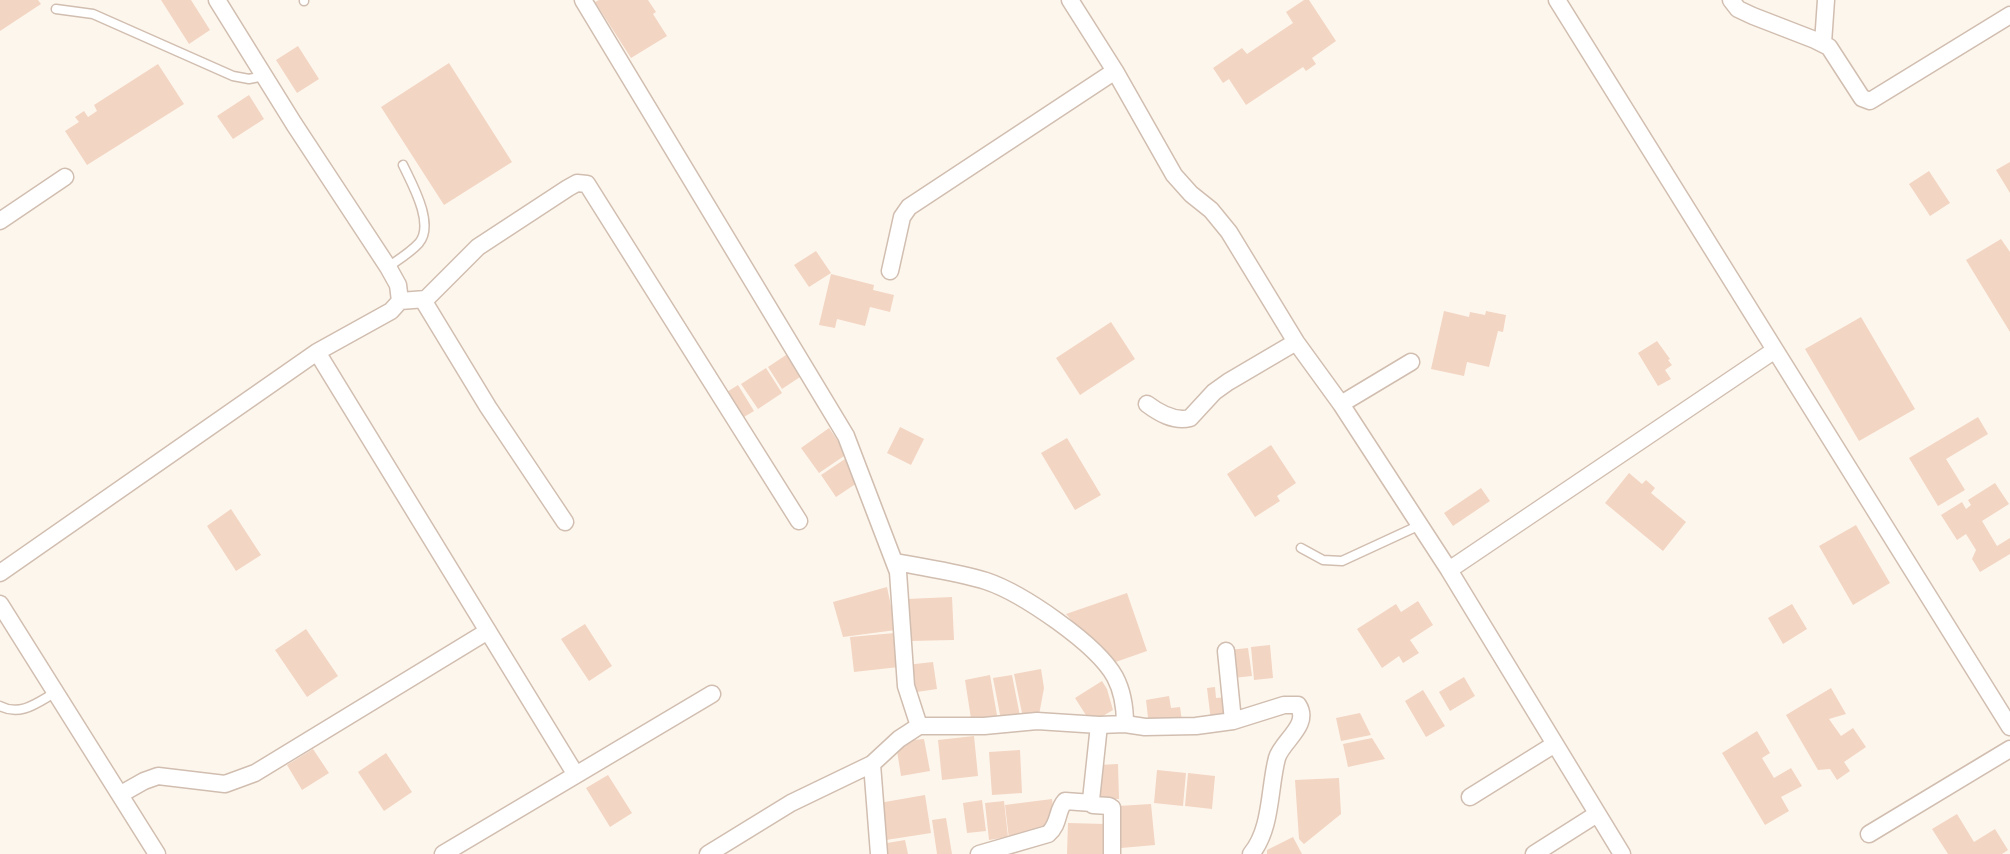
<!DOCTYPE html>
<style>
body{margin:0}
canvas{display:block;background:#fdf6ec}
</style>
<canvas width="2010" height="854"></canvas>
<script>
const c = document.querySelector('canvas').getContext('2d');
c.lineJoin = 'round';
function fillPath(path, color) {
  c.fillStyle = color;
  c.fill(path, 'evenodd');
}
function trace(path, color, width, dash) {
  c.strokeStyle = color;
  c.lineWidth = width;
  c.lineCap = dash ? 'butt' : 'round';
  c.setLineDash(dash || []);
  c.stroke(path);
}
fillPath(new Path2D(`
 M0,0H38L41,4L0,31Z
 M161,0H191L210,30L189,44Z
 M599,0H648L656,12L653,14L667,36L631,58L595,2Z
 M1304,0H1309L1336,41L1312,58L1316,64L1306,71L1303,67L1246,105L1229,79L1223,83L1213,68L1242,48L1247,54L1293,23L1286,12Z
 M298,46L319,79L297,93L276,60Z
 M449,63L512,162L444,205L381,107Z
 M158,64L184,104L87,165L65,131L79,122L75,117L84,111L88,117L97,111L94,105Z
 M249,95L264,119L233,139L217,116Z
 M2010,162V193L1996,170Z
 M1929,171L1950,203L1930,216L1909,184Z
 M2001,239L2010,252V332L1966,260Z
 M816,251L831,273L809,287L794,265Z
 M831,274L874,285L873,290L894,295L890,312L870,307L865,326L837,319L835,328L819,325Z
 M1444,311L1469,317L1470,312L1485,315L1486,311L1506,315L1503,332L1498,331L1489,367L1467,362L1464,376L1431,369Z
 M1861,317L1915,409L1859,441L1805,349Z
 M1111,322L1135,359L1080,395L1056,358Z
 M1657,341L1670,359L1668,360L1672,365L1665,370L1671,379L1658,386L1638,353Z
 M792,351L806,373L782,389L768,367Z
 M766,368L782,393L758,409L741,384Z
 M738,385L754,411L739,420L722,395Z
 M1978,417L1988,434L1946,459L1965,490L1938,506L1909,458Z
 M900,427L924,439L911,465L887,453Z
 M829,428L847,454L819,473L801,448Z
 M1067,438L1101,495L1075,510L1041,453Z
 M1271,445L1296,483L1277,496L1280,501L1255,517L1227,474Z
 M845,459L857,483L836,497L821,475Z
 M1629,473L1642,484L1646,480L1655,488L1651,493L1686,522L1663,551L1605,503Z
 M1995,483L2009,504L1982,521L1997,546L2010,538V554L1980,572L1972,559L1976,550L1966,534L1957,540L1941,515L1962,502L1966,509L1971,505L1968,500Z
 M1481,488L1490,501L1453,526L1444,513Z
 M231,509L261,555L236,571L207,526Z
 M1856,525L1890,583L1853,605L1819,546Z
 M887,587L896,630L843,637L833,602Z
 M1127,593L1147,651L1110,664L1066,614Z
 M952,597L954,640L909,641L907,599Z
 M1418,601L1433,625L1410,640L1419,653L1403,663L1399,656L1382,668L1357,629L1396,604L1401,612Z
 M1792,604L1807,629L1783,644L1768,618Z
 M585,624L612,666L589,681L561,639Z
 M306,629L338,676L307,697L275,650Z
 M895,633L899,667L854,672L850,637Z
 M1270,645L1273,678L1254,680L1251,647Z
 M1248,648L1252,676L1233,678L1229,650Z
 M933,662L937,689L910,693L906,665Z
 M1041,669L1044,688L1039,715L1023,718L1014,674Z
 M990,675L998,721L972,725L965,680Z
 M1012,675L1020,716L1001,720L993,678Z
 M1464,677L1475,696L1450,711L1439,692Z
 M1102,681L1107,689L1113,710L1091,723L1075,698Z
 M1215,687L1216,698L1227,697L1230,718L1211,721L1207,688Z
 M1831,688L1846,714L1829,719L1841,736L1853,728L1866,747L1844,762L1850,771L1837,780L1830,769L1818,770L1786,715Z
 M1423,690L1445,726L1426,737L1405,701Z
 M1169,696L1171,708L1180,707L1182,721L1149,726L1146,700Z
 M1360,713L1371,735L1341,741L1336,718Z
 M1757,731L1770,753L1762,758L1774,778L1791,768L1802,786L1781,797L1789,811L1765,825L1722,753Z
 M974,736L978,776L942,780L938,740Z
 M1372,738L1385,759L1348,767L1343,744Z
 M924,739L930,771L901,776L897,751L913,740Z
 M313,749L329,773L302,790L287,765Z
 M1020,750L1022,793L992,795L989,752Z
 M386,753L412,792L384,811L358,772Z
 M1118,764L1119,799H1099L1098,765Z
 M1157,770L1186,773L1183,806L1154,803Z
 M1188,773L1215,776L1212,809L1185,806Z
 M608,775L632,813L610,827L586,788Z
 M1339,778L1341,814L1304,844L1299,839L1295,780Z
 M925,795L931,833L886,840L879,803Z
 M1052,799L1055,822L1044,835L1009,839L1005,805Z
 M982,800L986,831L967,833L963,803Z
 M1004,801L1008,837L989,840L985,803Z
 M1151,804L1155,845L1121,848L1118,806Z
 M1957,814L1974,842L1995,829L2008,850L2002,854H1948L1932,829Z
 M946,818L952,854H937L932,820Z
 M1068,823L1106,824L1105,854H1067Z
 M1293,837L1302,854H1267V850Z
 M905,840L908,854H883L881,844Z`), '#f3d5c3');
const service = new Path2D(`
 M304,0V1
 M56,9L93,14L233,76L249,79L264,76
 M388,267C398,260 411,252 419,243C435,224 412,184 403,165
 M1301,548L1323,560L1342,561L1420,525
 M0,706C21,717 38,702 56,692`);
const minor = new Path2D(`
 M583,0L846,436L898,572L906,686L919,726
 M1070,0L1115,71L1174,175L1191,194L1211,210L1229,232L1296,342L1341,404L1449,570L1622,854
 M1557,0L2010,727
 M1731,0L1738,9L1753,16L1815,40L1829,47L1862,98L1870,101L2010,15
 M1823,43L1826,0
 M0,221L65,177
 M890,271L902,217L909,207L1115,71
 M423,300L488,407L565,522
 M400,301L426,299L478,247L568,188L577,183L587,184L799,521
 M317,352L576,775
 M1147,404C1159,413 1174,422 1190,418L1214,392L1228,382L1296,342
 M1341,404L1411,362
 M896,562C926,568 957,572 986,581C1022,593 1097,644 1115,677C1123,692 1125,708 1125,724
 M1449,570L1775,350
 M0,573L317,352L391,311L400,301L398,285L388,267L294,124L217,0
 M0,604L157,854
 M1226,651L1233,721
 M1099,725L1091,800L1093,805L1109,806L1112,808V854
 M872,764L879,854
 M121,794L144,781L158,776L225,784L255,773L488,631
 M1470,797L1555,744
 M1869,834L2010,749
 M443,854L712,694
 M708,854L791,803L872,764L899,739L919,726H984L1037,721L1099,725L1125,724L1145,727L1196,726L1233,721L1284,705H1298C1311,725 1282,741 1277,758C1269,788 1272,829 1251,854
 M979,854L1048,834C1060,824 1056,811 1065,801L1092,803
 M1534,854L1597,814`);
trace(service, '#d1beb0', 11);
trace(minor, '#d1beb0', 19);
trace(service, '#fff', 8);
trace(minor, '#fff', 16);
</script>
